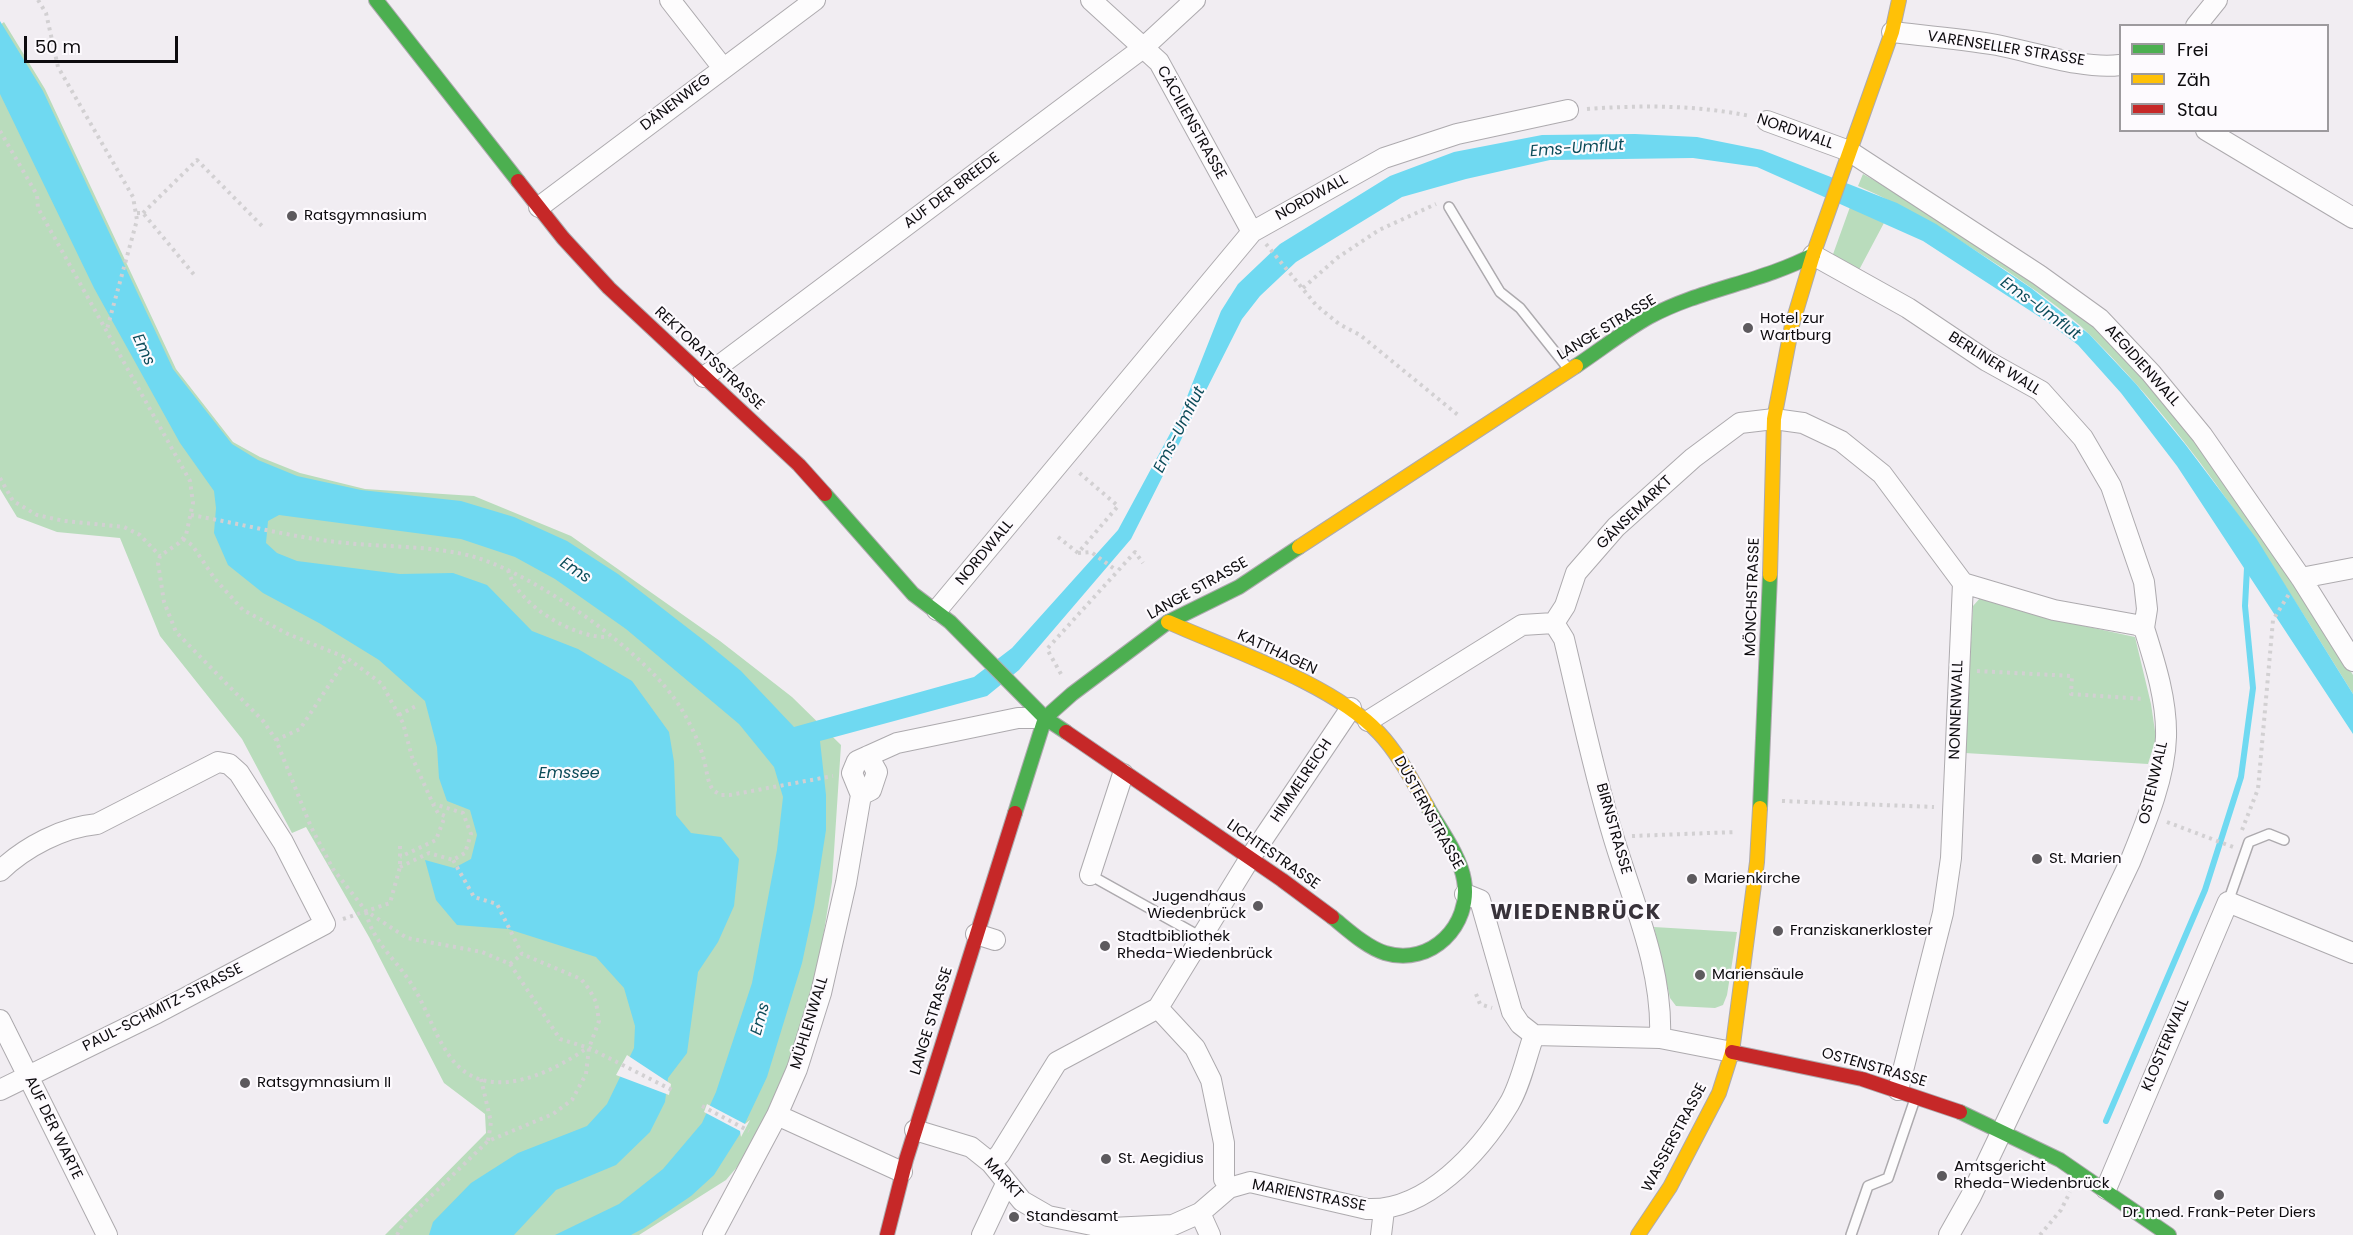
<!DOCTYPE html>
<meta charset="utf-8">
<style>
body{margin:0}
#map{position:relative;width:2353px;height:1235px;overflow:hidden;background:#f1edf2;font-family:Poppins,sans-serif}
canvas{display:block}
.legend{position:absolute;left:2119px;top:24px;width:210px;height:108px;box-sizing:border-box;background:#fdfafe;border:2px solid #9d9a9e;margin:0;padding:8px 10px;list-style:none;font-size:18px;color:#0d0b0e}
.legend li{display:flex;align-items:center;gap:12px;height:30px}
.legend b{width:30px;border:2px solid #9d9a9e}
.scale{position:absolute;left:24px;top:36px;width:154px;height:27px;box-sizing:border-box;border:3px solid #0d0b0e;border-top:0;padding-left:8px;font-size:18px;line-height:21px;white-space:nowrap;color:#0d0b0e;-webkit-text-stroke:4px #fdfafe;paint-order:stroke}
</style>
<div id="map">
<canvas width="2353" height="1235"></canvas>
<ul class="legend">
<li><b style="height:8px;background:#4caf50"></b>Frei</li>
<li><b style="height:8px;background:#ffc107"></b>Zäh</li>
<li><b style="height:8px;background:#c62828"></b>Stau</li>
</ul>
<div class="scale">50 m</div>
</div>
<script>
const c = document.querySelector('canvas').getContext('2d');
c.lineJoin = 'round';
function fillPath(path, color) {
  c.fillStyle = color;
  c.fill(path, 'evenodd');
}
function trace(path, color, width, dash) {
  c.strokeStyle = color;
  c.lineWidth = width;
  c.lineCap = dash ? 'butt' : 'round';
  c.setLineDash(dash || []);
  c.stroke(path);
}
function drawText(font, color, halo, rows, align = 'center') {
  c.font = font + ' Poppins,sans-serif';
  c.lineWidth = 4.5;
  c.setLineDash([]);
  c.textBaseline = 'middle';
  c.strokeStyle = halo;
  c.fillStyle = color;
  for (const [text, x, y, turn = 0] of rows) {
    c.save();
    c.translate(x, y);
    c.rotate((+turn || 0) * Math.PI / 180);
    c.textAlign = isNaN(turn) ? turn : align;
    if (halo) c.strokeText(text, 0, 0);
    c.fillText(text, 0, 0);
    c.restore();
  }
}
fillPath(new Path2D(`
 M4,22L45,89L176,369L233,442L260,457L300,473L365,489L474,496L571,536L720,641L792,697L841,745L832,882L818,968L798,1050L754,1147L726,1180L639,1235H385L486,1133L485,1114L444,1083L369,937L306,827L292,833L242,739L160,636L120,538L57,532L17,517L0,489V25Z
 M1863,174L1939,217L2098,325L2149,376L2292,579L2353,675V694C2275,568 2196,440 2090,335C2065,310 2033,289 2004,269C1955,237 1911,209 1858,186Z
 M1850,207L1885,221L1859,270L1832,257Z
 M1981,597L2052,619L2135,637L2151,704L2156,738L2148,764L1965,753L1973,606Z
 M1654,927L1737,932L1727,995L1723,1005L1715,1008L1676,1006L1670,998Z`), '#b9dcbc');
fillPath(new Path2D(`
 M0,21L43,91L173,369L232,444L258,460L297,476L361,490L461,501L514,517L567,541L618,574L702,639L741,671L794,727L974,677L1012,648L1118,530L1179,417L1221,311L1238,284L1280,244L1390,176L1454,152L1542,135L1635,134L1697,137L1762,150L1897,203L1936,224L2031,288L2089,334L2136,384L2185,444L2256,538L2353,694V734L2177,466L2121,393L2078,345L2049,323L1923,241L1757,167L1693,158L1550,160L1466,179L1402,197L1296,262L1260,296L1242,319L1131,539L1019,670L987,696L820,741L826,795V830L814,907L802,963L767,1077L740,1134L714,1175L691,1196L644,1228L631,1235H555L619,1204L663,1169L702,1123L716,1092L752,983L777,850L783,797L774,767L739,724L626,629L555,579L515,557L461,539L279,515L268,521L266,543L277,553L297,561L400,574L453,573L487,585L532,631L578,649L632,681L669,732L674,762L676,815L691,833L721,837L739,859L734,906L718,942L698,972L687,1053L668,1078L665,1102L650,1132L616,1165L556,1190L514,1235H429L433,1222L471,1183L518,1153L587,1126L607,1104L634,1048L635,1026L624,988L596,957L508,929L457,925L436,900L425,860L454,868L471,859L477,835L470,810L447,801L439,778L437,747L425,701L379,660L319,623L263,593L228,565L214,533L216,508L214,491L180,443L94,288L0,94Z`), '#6fd9f1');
fillPath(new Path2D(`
 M627,1055L671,1084L669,1095L616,1075Z
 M707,1104L745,1124L750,1120L741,1137L740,1131L704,1112Z`), '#f1edf2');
trace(new Path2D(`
 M2106,1121L2205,890L2241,777L2253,688L2245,606L2247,568`), '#6fd9f1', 6);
const lane = new Path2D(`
 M1449,207L1500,292L1520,308L1567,367
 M1090,875L1201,937
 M2228,902L2249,842L2269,834L2284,840
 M1851,1235L1868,1186L1888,1178L1915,1099`);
const street = new Path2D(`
 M670,0L723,68
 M1091,0L1159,62L1252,232
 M2196,26L2217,0
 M1892,32C1927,36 1963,39 1997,45C2033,52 2085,70 2120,65
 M1767,121L1849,151L2039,275L2100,319L2151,373L2202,435L2301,578L2353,661
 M2206,130L2353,218
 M539,207L815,0
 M1813,255L1908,308L1987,361L2041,391L2083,438L2111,486L2144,582L2147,609L2144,628
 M704,377L1143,48L1195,0
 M2301,578L2353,568
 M937,610L1252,232L1384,158L1457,134L1568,110
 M1554,623L1565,606L1576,573L1616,527L1693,458L1740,423L1774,419L1803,423L1841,441L1882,474L1963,583L1951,858L1943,913L1898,1090
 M1554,623L1564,639C1580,706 1594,774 1614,839C1634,905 1663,969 1660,1038
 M1368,721L1522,625L1554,623
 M861,795L871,790L877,772L868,756
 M0,871C25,847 63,827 97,824L218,762L229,764L239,773L283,842L325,924L157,1013L0,1090
 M1090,875L1123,774
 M1465,894L1480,900L1512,1012L1520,1024L1534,1035
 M976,934L995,940
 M1158,1008L1250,858L1351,708
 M1158,1008L1195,1048L1211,1080L1224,1143V1179L1229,1188
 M0,1020L107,1235
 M1534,1035L1660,1038L1732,1052
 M777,1115L902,1172
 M915,1130L971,1147L991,1163L1022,1201L1048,1216L1092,1225L1111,1228L1173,1225L1200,1213L1229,1188L1250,1182L1367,1209C1426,1212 1480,1152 1509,1104C1521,1084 1526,1057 1534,1035
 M991,1163L1000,1154L1057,1062L1158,1008
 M2106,1189L2228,902L2353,953
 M1200,1213L1210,1235
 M713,1235L777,1115L797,1069L821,993L846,883L861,795L852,773L857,761L897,743L1018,718H1045
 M982,1235L1006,1184
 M1381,1235L1384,1210
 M1949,1235L1971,1196L2130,862C2145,825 2165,778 2166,737C2167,700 2155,663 2144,628L2137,625L2054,610L1963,583`);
const fast = new Path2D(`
 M376,0L518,181
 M1576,366C1600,350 1624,331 1649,317C1701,289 1762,282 1813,255
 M825,494L913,594L950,622L1045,718L1066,732
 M1760,808L1770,575
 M1015,813L1045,718L1072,694L1168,622L1239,587L1299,547
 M1332,917C1347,929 1366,947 1385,953C1431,967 1472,925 1464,880C1460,855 1439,828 1427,806
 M1960,1112L2060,1160L2169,1235`);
const slow = new Path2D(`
 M1299,547L1576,366
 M1770,575L1774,419L1792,325L1813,255L1892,32L1899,0
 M1168,622C1231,650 1333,684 1379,733C1398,753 1413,782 1427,806
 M1638,1235L1670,1187L1719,1093L1732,1052L1757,862L1760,808`);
const jam = new Path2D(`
 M518,181L563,238L609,288L799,465L825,494
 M1066,732L1282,880L1332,917
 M1732,1052L1862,1079L1960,1112
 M887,1235L906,1160L1015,813`);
trace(lane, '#adaaae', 12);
trace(street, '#adaaae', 22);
trace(fast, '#adaaae', 16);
trace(slow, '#adaaae', 16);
trace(jam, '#adaaae', 16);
trace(new Path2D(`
 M38,0L46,13L58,67L133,197L137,220L107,329
 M1587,109C1642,105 1696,105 1750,116
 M0,131L37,195L38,208L190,481L193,503L186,535L179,543L160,556L158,563L164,602L176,632L264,722L276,740L311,827L333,869L366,911L407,938L482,952L510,964L560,1039L589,1048L674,1091
 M137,213H143L196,277
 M143,213L197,160L265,229
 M1266,244L1316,305L1339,324L1360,335L1458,415
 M1303,288L1337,258L1379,230L1436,204
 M0,478L13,501L37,515L64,521L124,527L140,535L160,556
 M191,515C237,523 283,535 329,541C376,548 433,544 478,558C540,578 649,654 682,710C691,725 700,744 704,760C707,771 707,781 713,790L720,795H730L833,776
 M1058,537L1078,553L1118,506L1076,470
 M183,539L192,545L215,579L243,610L288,634L347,658L382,684L403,723L412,757L433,804L438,813L445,816L436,840L400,857
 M1078,553L1091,552L1116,570
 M508,570C517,605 575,639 609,637
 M1977,671L2072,676L2071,694L2145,699
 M1061,674L1047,649L1135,552L1143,563
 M399,715L418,705
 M276,740L300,729L347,658
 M1782,801L1934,807
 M2167,822L2233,847
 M2242,830L2258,789L2273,620L2289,594
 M1632,836L1736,832
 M400,867L429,853L453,860L465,853L471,834L463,813L434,804
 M366,912C373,943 396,959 412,985C427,1008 435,1037 451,1058C486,1105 550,1074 587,1048
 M343,919L390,903L400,867V844
 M510,964L522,954
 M1476,994L1480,1004L1492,1008
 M481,1079L491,1122L488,1141
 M702,1106L749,1131
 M397,1235L404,1222L488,1141L553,1114L572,1100L586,1074L589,1048L599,1021L596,1002L589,989L581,979L522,954L497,904L474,897L453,860
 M2040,1235L2061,1210L2070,1192`), '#d2d0d2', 4, [3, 4.5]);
trace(lane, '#fdfcfd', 9);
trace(street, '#fdfcfd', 20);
trace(fast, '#4caf50', 14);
trace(slow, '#ffc107', 14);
trace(jam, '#c62828', 14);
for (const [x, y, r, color] of [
 [292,216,6,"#5d5a5e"],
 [1748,328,6,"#5d5a5e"],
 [2037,859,6,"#5d5a5e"],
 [1692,879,6,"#5d5a5e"],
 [1258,906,6,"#5d5a5e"],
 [1778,931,6,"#5d5a5e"],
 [1105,946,6,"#5d5a5e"],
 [1700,975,6,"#5d5a5e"],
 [245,1083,6,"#5d5a5e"],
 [1106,1159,6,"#5d5a5e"],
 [1942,1176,6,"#5d5a5e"],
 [2219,1195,6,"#5d5a5e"],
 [1014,1217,6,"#5d5a5e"]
]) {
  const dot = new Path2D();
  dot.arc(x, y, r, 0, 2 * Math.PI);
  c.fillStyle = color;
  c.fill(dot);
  trace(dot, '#fdfafe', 2);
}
drawText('15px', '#0d0b0e', '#fdfafe', [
 ["VARENSELLER STRASSE",2006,49,9],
 ["DÄNENWEG",676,103,-37],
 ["CÄCILIENSTRASSE",1191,123,61],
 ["NORDWALL",1795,132,19],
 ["AUF DER BREEDE",952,191,-37],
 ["NORDWALL",1312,198,-29],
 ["LANGE STRASSE",1607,328,-31],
 ["REKTORATSSTRASSE",709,359,43],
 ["BERLINER WALL",1994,364,32],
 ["AEGIDIENWALL",2142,366,48],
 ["GÄNSEMARKT",1635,513,-44],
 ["NORDWALL",985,553,-50],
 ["LANGE STRASSE",1198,589,-29],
 ["MÖNCHSTRASSE",1753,597,-88],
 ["KATTHAGEN",1277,653,25],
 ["NONNENWALL",1957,710,-88],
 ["HIMMELREICH",1302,781,-56],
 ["OSTENWALL",2154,783,-77],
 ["DÜSTERNSTRASSE",1428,813,61],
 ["BIRNSTRASSE",1613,829,74],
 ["LICHTESTRASSE",1273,855,35],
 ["PAUL-SCHMITZ-STRASSE",163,1008,-27],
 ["LANGE STRASSE",932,1021,-73],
 ["MÜHLENWALL",810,1023,-73],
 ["KLOSTERWALL",2166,1045,-67],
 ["OSTENSTRASSE",1874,1068,16],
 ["AUF DER WARTE",53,1128,64],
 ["WASSERSTRASSE",1675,1138,-62],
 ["MARKT",1003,1179,47],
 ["MARIENSTRASSE",1309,1196,11]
]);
drawText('15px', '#0d0b0e', '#fdfafe', [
 ["Ratsgymnasium",304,216],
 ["Hotel zur",1760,319],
 ["Wartburg",1760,336],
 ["St. Marien",2049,859],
 ["Marienkirche",1704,879],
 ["Jugendhaus",1246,897,"right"],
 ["Wiedenbrück",1246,914,"right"],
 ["Franziskanerkloster",1790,931],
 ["Stadtbibliothek",1117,937],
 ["Rheda-Wiedenbrück",1117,954],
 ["Mariensäule",1712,975],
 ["Ratsgymnasium II",257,1083],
 ["St. Aegidius",1118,1159],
 ["Amtsgericht",1954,1167],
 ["Rheda-Wiedenbrück",1954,1184],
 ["Dr. med. Frank-Peter Diers",2219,1213,"center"],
 ["Standesamt",1026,1217]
], 'left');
drawText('italic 16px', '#0c4c5a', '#fdfafe', [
 ["Ems-Umflut",1577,149,-4],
 ["Ems-Umflut",2040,309,36],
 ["Ems",143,350,65],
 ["Ems-Umflut",1180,430,-63],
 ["Ems",575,571,33],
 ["Emssee",569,774],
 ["Ems",761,1019,-75]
]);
c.letterSpacing = '1.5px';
drawText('bold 21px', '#38323a', '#fdfafe', [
 ["WIEDENBRÜCK",1576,914]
]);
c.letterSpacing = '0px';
</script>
